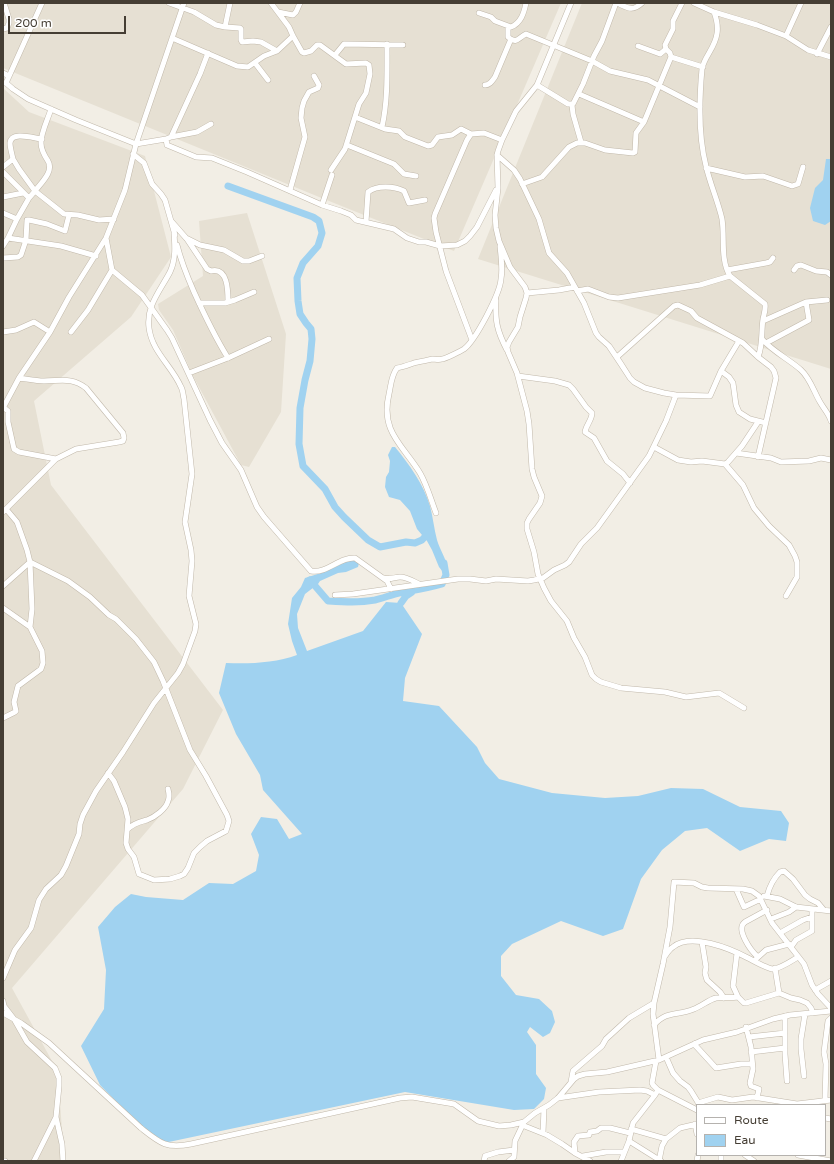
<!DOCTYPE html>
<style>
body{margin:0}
#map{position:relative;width:834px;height:1164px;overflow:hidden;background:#f2eee5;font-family:"Varela Round",sans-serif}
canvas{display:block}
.frame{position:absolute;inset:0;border:4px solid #453e34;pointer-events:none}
.legend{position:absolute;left:696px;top:1104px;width:130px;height:52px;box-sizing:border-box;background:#fff;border:1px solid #b5b2ae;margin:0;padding:5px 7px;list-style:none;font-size:12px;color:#453e34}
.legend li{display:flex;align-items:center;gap:8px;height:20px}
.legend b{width:20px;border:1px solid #b5b2ae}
.scale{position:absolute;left:8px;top:16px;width:118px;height:18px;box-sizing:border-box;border:2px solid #453e34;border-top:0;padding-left:5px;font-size:12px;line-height:14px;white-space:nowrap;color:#453e34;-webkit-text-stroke:3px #fff;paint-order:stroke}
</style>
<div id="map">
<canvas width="834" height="1164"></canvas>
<div class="frame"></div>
<ul class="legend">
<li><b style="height:5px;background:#fff"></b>Route</li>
<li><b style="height:11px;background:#a0d2f0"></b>Eau</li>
</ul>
<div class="scale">200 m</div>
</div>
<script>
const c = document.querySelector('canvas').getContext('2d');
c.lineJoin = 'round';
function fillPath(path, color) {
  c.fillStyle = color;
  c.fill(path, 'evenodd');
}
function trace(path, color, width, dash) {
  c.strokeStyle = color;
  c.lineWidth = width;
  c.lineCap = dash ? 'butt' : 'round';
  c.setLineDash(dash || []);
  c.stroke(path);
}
fillPath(new Path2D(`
 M3,3H561L454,251L324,199L3,68Z
 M582,3H831V369L478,259Z
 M3,88L29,112L145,156L171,257L131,317L34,401L51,485L223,710L183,789L12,988L58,1072L64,1161H3Z
 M247,213L286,334L281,412L249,467L241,465L193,376L173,330L159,310L158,304L203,276L199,221Z`), '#e6e0d3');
fillPath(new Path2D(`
 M826,159H831V221L825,225L813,221L810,208L815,188L823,180Z
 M392,447H395C409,464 424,485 430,506C433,517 434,529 437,540C440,550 446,558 448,569L447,570L443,572L439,567L432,550L427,541L417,529L410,511L400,500L389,497L385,487L386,477L389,472L390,461L388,455Z
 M351,559L359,563L358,567L346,572L338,573L320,581L318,584L305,594L297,614L298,628L307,651L363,631L386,602L401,603L422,634L405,678L403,701L439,706L477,747L485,763L499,779L552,793L605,798L638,796L671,788L703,789L740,807L781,811L789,823L786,841L769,839L740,851L707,828L685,831L662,850L641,879L623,929L603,936L561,921L512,944L501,956V976L516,995L539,999L552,1011L555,1022L550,1033L543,1037L530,1027L527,1032L536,1045V1074L546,1088L544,1099L534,1109L514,1110L405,1092L164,1143L134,1120L100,1085L81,1046L104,1009L106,970L98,927L115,907L131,894L146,897L183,900L209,883L233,884L256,871L259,855L251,834L261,817L277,819L289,839L302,834L263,790L260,775L236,734L219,693L226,663C250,664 275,663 297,655L292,641L288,624L292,598L301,587L305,578L324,572Z`), '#a0d2f0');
trace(new Path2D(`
 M228,186L313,217L319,221L322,233L318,246L303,263L297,278L298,301L300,314L306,323L311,329L312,339L310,361L305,380L300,408L299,444L303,466L325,489L335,507L344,517L368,540L380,547L406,542L415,543L422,540L430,531
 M310,580L328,601C344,602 359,603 375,600C383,598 391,595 399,593C415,590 426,589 442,584L446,575L444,563
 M401,603L406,596L412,592`), '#a0d2f0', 7);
const minor = new Path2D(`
 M169,3L194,12L216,25L225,27L240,28L241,29V40L242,42L253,41L261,42L277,51
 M184,3L136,144L166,139L171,137L200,74L208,53
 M271,3L289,27L293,36L302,52L304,53L311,51L317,45H320L346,64L366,63L369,65L370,74L366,93L359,104L345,149L331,170
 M571,3L537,85L516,111L502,140L498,151L497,155L498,188L495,215L496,228L499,241L510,267L525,287L527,293L526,298L520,317L518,327L509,342L507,347L508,352L517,373L527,411L529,424L532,469L534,477L542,496L540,503L529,519L527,523V529L534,552L538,574L544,588L551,601L567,621L574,638L585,657L592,675L596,679L601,682L621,688L665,692L686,697L719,693L744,708
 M617,3C628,8 632,12 642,3
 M694,3L714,12L757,25L786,36L808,50L831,57
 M278,12L293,15L296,12L300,3
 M714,12C720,28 718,38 709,53C706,58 703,63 702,69C699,101 698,135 706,166C710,184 718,201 722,219C725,238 720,259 730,276L765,304C766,309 764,314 763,319C761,333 763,345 758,357
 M479,13L491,17L495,21L511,27C521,23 524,13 526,3
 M508,26V37C517,45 519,37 526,34L592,61L610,71L648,80L700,107
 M225,27L230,3
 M3,29L7,28L9,23V19L4,3
 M786,36L801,3
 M172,38L237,66L248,67L264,56L277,51L293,36
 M638,46L660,54L666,49
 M817,54L831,27
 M335,55L344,44L403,45
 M671,57L703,67
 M255,63L268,80
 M3,73L9,76
 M3,83H6L13,89L28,99L76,120L136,144L125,190L106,238L69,297L50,332L19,378L3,408
 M6,83L42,3
 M485,85C490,85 492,81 495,77L511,39
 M537,85L568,104H573L583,84L594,56L602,41L616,3
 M579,94L644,122
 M572,105L573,114L581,142
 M51,109C48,119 41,132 41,143C41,150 44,155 48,161C54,171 42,182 35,191L64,214L78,215L99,220L114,219
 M355,117L385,129L399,131L405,137L428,146L432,145L438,137L452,135L461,129L471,134
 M382,127C388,100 387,72 387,44
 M171,137L197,132L211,124
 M166,139L167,145L196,157L212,158L247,172L322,205L332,175
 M347,145L394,164L404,174L416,176
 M133,154L144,163L152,184L161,194L165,200L175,235
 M497,155L514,170L520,179L539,219L549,253L567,273L584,303L596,333L599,337L609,346L621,364L630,378L634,382L645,388L664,393L676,395L710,396L721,371L739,341
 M13,159C12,154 10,148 10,143C11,131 33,138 42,139
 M3,167L13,159L19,169L35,191L29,198L3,172
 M706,168L745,177L763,176L792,186L798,184L803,167
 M522,184L542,177L569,147L577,143H585L605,150L633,153L635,152L636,133L644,122L671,57L670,53L666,49L665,45L673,29V21L682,3
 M290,190L305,137L301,118L302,108L304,101L309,92L318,88L319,85L314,76
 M3,197L23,193
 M322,205L341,211L351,215L356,220L394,229L407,238L419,242H426L440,246L457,245L465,241L470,236L477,227L496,190
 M3,213L17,219
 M172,222L186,238L200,245L224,250L243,261H249L262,256
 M366,222L368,192C377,185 394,186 404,191L409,203L425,200
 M8,238L17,219L29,198
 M106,238L112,270L142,295L167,330L172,338L210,420L222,443L241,470L257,507L264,517L311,571C327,574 339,557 355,558L387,581L391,589
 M187,239L207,269L211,271C228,267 228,291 228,302
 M177,245C181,261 187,276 194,292C204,314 215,337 228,358
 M3,246L8,238L61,246L96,256
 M3,258L18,257L21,255L26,240L27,220H29L47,224L65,231L69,215
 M727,270L766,263L770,262L773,258
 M794,270L797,266L801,265L816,271L827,272L831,275
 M577,291L588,289L609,297L618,298L700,285L730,276
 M527,293L559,290L575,287
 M496,300C495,321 497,331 507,350
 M199,303H225L235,300L254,292
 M763,321L806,302L827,300
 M3,332L16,330L34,322L50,332
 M71,332L88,310L112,270
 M762,339C773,352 789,359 801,370C810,378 814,392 820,402C824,409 829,414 831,421
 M472,340L446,271L436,232L434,218L435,214L467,140L471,134L484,133L502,140
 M766,343L809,320L806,302
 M617,357L674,306L678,305L691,311L697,318L743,343L758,357L771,367L774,371L776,378L758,457
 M721,371L729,377L733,383L736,405L739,412L750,419L766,423
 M189,373L228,358L269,339
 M518,376L555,381L569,385L573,389L586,407L592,413C592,420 586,425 585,432L594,438L607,461L623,474L630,483
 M3,407L8,411V422L14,449L19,452L56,459
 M654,447L678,460L691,462L702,461L725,464L728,462L742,446L758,422
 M736,453L771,458L781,462L809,461L821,458L831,460
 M725,464L743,485L754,508L769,526L789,545L795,556L797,562V577L786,596
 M6,509L17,522L27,550L30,562L32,609L30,627
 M3,512L56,459L76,449L119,442L123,441L124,438L123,433L86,388C72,377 61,381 44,381C36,381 27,379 19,378
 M436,513C431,500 427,485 420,473C403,445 380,432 389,394C391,385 391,376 397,368C403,367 408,365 414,363C418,362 429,360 432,359C435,359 439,360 442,359C445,359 461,351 464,349C475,341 500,294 501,279C503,268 501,257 500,246
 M30,562L68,581L90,597L109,615L116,619L136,639L154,662L163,681L190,750L206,776L227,815L229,821L226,831L207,841L200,847L194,853L188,868L184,874L180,876L170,879L154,880L139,874L134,857L128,849L126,843L128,819L125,807L114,781L108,773
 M384,578C390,580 395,577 400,577C407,577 413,581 419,584
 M3,586L30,562
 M335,595L353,594L458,579H470L486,581L496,579L528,581L534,580L543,578L554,570L565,565L569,562L581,544L597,528L649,456L666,421L676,395
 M3,608L30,627L42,651L43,663L41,669L18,686L14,702L16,711L15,712L3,718
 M128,829C134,823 140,822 147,820C155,817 166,809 168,801C170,797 169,793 168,789
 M736,889L744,907L761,899
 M764,896L780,899L796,907L831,911
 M767,896C769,888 774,878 780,872L784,871L793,879L805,895L810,899L818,903L823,909
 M771,919L789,912L796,907
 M780,933L803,920L812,917
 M702,942L706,967L705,973L706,977L707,980L720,992L724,998
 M791,947L796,940L812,931V909
 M737,953L733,986L738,997
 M665,956C667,953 670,949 673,947C691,932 731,949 748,958C754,961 768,969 773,969C782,968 791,961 798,957
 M758,957C751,951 735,929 745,922L767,910
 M756,959L766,950L789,944
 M775,968L779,993
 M3,978L15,950L31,928L39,900L46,889L61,875L66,866L79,834L80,824L83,815L96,791L123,752L154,703L178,673L183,664L195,631L196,624L189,596L192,561L191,550L185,522L192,474L184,399C183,395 183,390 181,387C172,366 152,352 149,328C146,306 160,291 170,272C176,259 175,246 174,233
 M815,990L831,981
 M3,1001L4,1006L14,1019L27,1042L55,1068L59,1078V1086L56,1117L62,1144L63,1161
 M3,1013L21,1023L49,1043L141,1128C160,1143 166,1149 191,1144L400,1098L412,1097L454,1104L478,1121L499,1126L511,1125L524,1122
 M785,1016V1054L787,1081
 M654,1025C667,1010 678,1016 694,1009C702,1006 708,1000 716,998C723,997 731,998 738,997L744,1003H746L779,993L791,998L800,1000L807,1003L811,1008L813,1013
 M746,1027L751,1047L753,1069L750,1083L751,1086L759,1089L757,1098
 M749,1037L785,1033
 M694,1044L716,1068L741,1064H752
 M751,1052L785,1048
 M666,1057L673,1073L680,1081L688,1087L691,1091L699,1104
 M659,1060L653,1014L654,1003L663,964L670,927L674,882L694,883L702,887L708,888L743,889L752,891L759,896L772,923L804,964L812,985L818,994L831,1008
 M656,1061L652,1083L653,1085L658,1090L697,1110
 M804,1076L801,1049V1039L805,1014
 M571,1082L573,1071L595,1052L602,1046L606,1039L629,1018L654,1003
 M558,1098L599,1092L640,1090L647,1091L655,1095
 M825,1100L826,1064L824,1052L828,1021L831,1018
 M698,1103L718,1097L732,1100L753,1097L797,1104L831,1100
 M825,1118L831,1119
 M695,1124L697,1134
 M522,1125L547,1135L562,1144L575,1153L590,1161
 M631,1129L666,1139L680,1128L697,1124
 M543,1133L544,1108
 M629,1141L661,1161
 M575,1153L574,1142L578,1136L589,1135L590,1132L597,1131L601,1128H610L630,1133
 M721,1155V1161
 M745,1155L754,1161
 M798,1155L831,1161
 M583,1156L606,1152H624
 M3,1161H5
 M34,1161L56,1117
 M484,1161L485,1156L498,1152L514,1150
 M509,1161L514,1157L515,1141L524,1122L535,1113L549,1105L558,1098L574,1079L578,1076L585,1074L607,1072L659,1060L703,1040L737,1032L773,1019L790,1015L831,1011
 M621,1161L629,1141L633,1123L655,1095L658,1090
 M659,1161L662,1146L666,1139
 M697,1161L698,1155`);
trace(minor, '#c1b8aa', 6);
trace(minor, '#fff', 5);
</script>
